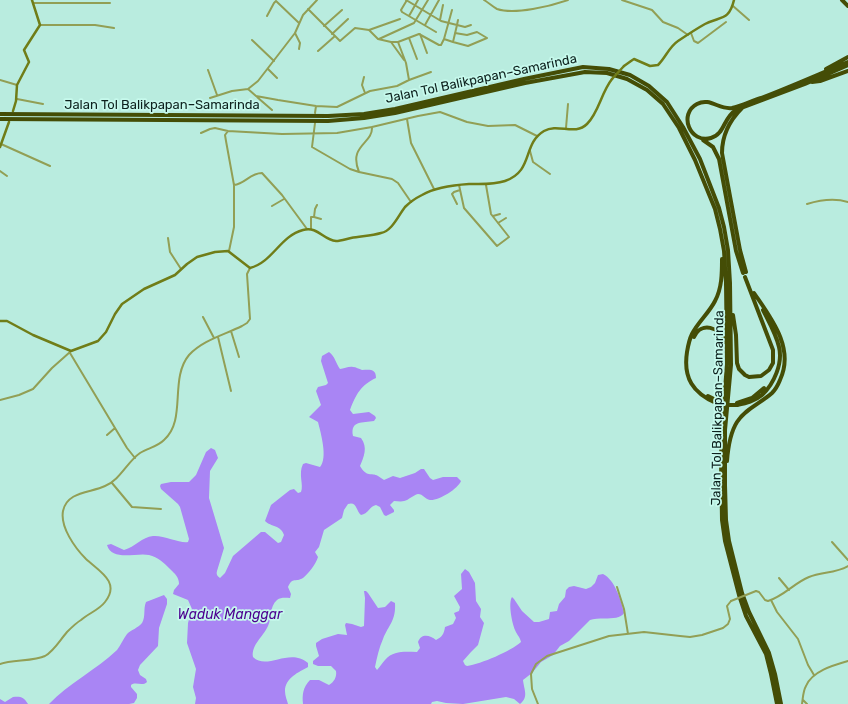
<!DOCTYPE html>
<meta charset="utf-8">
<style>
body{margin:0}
canvas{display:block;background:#b9ecdf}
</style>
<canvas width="848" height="704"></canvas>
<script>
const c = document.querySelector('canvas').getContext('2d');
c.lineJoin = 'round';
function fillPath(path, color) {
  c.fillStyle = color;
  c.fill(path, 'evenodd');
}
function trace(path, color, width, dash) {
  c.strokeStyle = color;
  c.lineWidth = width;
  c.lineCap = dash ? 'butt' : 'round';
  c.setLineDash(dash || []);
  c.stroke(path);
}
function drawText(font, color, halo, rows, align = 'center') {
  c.font = font + ' Rubik,sans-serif';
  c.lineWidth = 3.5;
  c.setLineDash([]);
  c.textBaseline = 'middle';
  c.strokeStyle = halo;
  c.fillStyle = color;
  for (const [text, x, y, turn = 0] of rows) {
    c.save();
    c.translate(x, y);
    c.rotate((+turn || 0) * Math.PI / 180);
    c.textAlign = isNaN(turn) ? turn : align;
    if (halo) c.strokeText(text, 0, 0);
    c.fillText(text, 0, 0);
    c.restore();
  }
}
fillPath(new Path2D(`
 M329,352C335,356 336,364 340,369C344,369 349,366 353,367C356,367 359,369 362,370C369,370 376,368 376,378C361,385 356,394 350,410L353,414L369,412L375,416L376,418L374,421C363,423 350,420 353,436L361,438C368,447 364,457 360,466C367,478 371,472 378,476C380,477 382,479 384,480L393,476L400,478L415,473L421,469H424L430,478L433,480L443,477H457L461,481C458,489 438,501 430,500C425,499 423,494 418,494C413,495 409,500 404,501C401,502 397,501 394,501L390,505L394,510V512L386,516L384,515L380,507L376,505C370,506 368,514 361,515C356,511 357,501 348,504L344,510L342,518L324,530L319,547L315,552L318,557C316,564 308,574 303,578C295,583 293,576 288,587L291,594L290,598C286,598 281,597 277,600C269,607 272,618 268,626C263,637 251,645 253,657C267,671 289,647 308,663V667C299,672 285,678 285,691C285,696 287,700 288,704H195L196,698L193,687L196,669L187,643L188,623L192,609L188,600L173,594L174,590L179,584C179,577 175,574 170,569C164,563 158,557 149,555C137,552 112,562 107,545L111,544L124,550C135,547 142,537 153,536C164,535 181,544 188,542L189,539L180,507L178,504L161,489L160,486L161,484L171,482H189L196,475L206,452L211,448L215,450L218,458L210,471L209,498L224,548L217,571C216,574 217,576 220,578L225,573L233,556L261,532H265L278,543L281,542L284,535C281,525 271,527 265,521L271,505L290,490L294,489L298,493L301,492C304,485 298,474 303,464L306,463L320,467C328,458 321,434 318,422L309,417L321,405L316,391L318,387L326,385L328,383L321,361L322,356Z
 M465,569L469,572L475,583L476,601L481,609L480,617L484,623L478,645L471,652L463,661L465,665L467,666C481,664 511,651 521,642C520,637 517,635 515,630C512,623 508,603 512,597L514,599L522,611L534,622H539L549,619L550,612L557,611L559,604L565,597L566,590L569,587L574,586L586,589L591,587L595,583L598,575L603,574C615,580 621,600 624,613C619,622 599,616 590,620L569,641L560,646L553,655L541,662L532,673L523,680C524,690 529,697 520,704L514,699L506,697L463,704L446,703L437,701L432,702L431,704H303C302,695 303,687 310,680H319L329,685C334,682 337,677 336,671L331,666H318L313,664V661L319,656L316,646V643L322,639L338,634L347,635L345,625L346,623L352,624L361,627L364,626L365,598L364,591H366L368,593L378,608L385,607L391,601L395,603C396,621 389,624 383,639C379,648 377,657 375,667L377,670C380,667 382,663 385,660C394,650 405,652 417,652L420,648L418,642C421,633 430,635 436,640C442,637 444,634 445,627L453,624L456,618L454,613L459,611L460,607L454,596L462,589L461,574Z
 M164,595L167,599V604L159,628L158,646L140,665L138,670L140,675L146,679L147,682C142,687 136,681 131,685V687L137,694V698L134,703L129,704H49C69,683 96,670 117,650C121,645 123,639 127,634C131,630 138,628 142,623C146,616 143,609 146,602Z
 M13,697C20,696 24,697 28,704H0V699L5,702Z`), '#a985f4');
trace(new Path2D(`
 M406,0L441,21L457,25L453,42L468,46L487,38
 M407,0L401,10L402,12L436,32
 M484,0C489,3 493,7 497,9C515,15 551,6 568,0
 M622,0L652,10L663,22L678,28L688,35
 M33,3H110
 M733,6L749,20
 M308,9L340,41L355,28L369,30L378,39L391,42H398L419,34L439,45H441L444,39
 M452,10L444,39L453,42
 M267,16L274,3L276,1L299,23
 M409,16L418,0
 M440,20L443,5
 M458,20L457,25L465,27L471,25
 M40,25H95L114,28
 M425,25L439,0
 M324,26L342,10
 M369,30L400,19
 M295,33L300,43L299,49
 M455,33L467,35L477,32L487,38
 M691,33L694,41L698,43L726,22
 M332,34L348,19
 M420,34L427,53
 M409,38L417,59
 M379,39L414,23L428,0
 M252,40L274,61
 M391,42L404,60
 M318,51L335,36
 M268,69L277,78
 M208,70L217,95
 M364,77L362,85L365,93
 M0,80L17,85
 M409,80L431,72
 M248,89L256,96L278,100L316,106L337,107L370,91L397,86L409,80L406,63L398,42
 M257,97L272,110
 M210,98L232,91L248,89L258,81L295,33L303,15L317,0
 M17,99L43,104
 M315,113L316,106
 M407,119L411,143L434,189
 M315,123L312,147L350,169L359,172L392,179L398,183L411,202
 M566,128L568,104
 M228,131L225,135L226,141L234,185V227L229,251
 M201,133L210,129L215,128L228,131L282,134L337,133L372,127
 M1,144L50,166
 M530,151L533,162L550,174
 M0,171L7,176
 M359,172C348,145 373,144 372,127L418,116L440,112L467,122L488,126L515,125L537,136
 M234,185C245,184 250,173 262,173L282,195L307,229
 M459,185L464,208L497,246L509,237L491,214L486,185
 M457,204L452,194L454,192L460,190
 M807,204C820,200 835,198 848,202
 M272,206L284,199
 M493,216L500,214
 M314,217L315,209L317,205
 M498,223L506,218
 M311,229V217H314L321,219
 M168,238L170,252L181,269
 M203,317L214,338
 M231,331L239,357
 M218,337L231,391
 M70,353L127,448L135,458
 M0,400L19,395L33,389L52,368L70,352
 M107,435L115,428
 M112,483L132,507L161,509
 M832,542L848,560
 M779,578L789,590
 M617,587L624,609L628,634
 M756,591L759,592L765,600L768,601C784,596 794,583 809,577C822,572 836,573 848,566
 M771,600L777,612L798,639L808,665L814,675
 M0,664C12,660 35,661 45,656C54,651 60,640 67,632C71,628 76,623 81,620C89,613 99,610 105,602C121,582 99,571 86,559C75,548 60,527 63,511C67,491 91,493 105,486C120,480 127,462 140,453C148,448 157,447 164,440C187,420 169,379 189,355C203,340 224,335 242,326L247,323L250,319L247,274L250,268
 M803,700L807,704
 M538,704L532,689L531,674L536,664L547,656L609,636L644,632L680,636L690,637L702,635L723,628L728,624L730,619L727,606L731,601
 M802,704C803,698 803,691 806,686C812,671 834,665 848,661`), '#929f55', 2);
trace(new Path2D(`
 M624,66L631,61L634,59L650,66L658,65C666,57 669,47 678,41C687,35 696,29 705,24C721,16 729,21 734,0
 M13,111L16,101L17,85L29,62L24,50L40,25L32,0
 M0,147L9,122
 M0,321H7L33,335L71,351L98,341L106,332L115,314L122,304L144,289L175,275L187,264L197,257L215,252L228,251L250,268C273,262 280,236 303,230C318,226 323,240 336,241C341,241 346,239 351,238C361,236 371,236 381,233C392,231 398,216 405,207C410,202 416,198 422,195C436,187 454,185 469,184C482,184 493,185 505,181C534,171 522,144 544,131C558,123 575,136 587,124C599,112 601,93 612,79`), '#707d18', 2.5);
trace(new Path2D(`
 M842,0L848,6
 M848,62C819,74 790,87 761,98C751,101 742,106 732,108C719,110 710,97 697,104C678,114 690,144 711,138C725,134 723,118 736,110L805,84L848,65
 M826,69L848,57
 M812,82L820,81L848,71
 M742,108C730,120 722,136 722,153L740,250L746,272
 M0,114L328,116L364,114L395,109L524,79L583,67L609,69L630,75L649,86L667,102L683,127L700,159L719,208L724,227L728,250L730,283L731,365L725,430V485L726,520L729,541L742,593L749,612L769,653L775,674L781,704
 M0,119L328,121L364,118L395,113L525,83L585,72L607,73L627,79L647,90L663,104L679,128L695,160L715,209L720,229L724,251L726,283L727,364L722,429L721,459L722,520L725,541L739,595L746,616L766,654L771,674L777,704
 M703,140L713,147L719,159L736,251L743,273
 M733,315L736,335L737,363L739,369L745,375L749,377L761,376L769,370L773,363V350L745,277
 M694,337C701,321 720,327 725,342
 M708,396L718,401
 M716,403C693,393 683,378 687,352C688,346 689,340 692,334C698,322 709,313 715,301C722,288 722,273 722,259
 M737,403L752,398L764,388
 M737,405C746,403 755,401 762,395C774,384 783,363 779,347C776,334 769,322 763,310
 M727,461C728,448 730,433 737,422C745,409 761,403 772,393C776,389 778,385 780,380C795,348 771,318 754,293`), '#444d06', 4);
trace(new Path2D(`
 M731,601L756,591`), '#929f55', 2);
trace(new Path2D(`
 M612,79L624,66`), '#707d18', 2.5);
trace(new Path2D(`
 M716,403L724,405H737`), '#444d06', 4);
drawText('13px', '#0d211d', '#c6f9ec', [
 ["Jalan Tol Balikpapan–Samarinda",481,79,-12],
 ["Jalan Tol Balikpapan–Samarinda",162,105],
 ["Jalan Tol Balikpapan–Samarinda",718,408,-89]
]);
drawText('italic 14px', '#4c0190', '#c6f9ec', [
 ["Waduk Manggar",230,615]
]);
</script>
